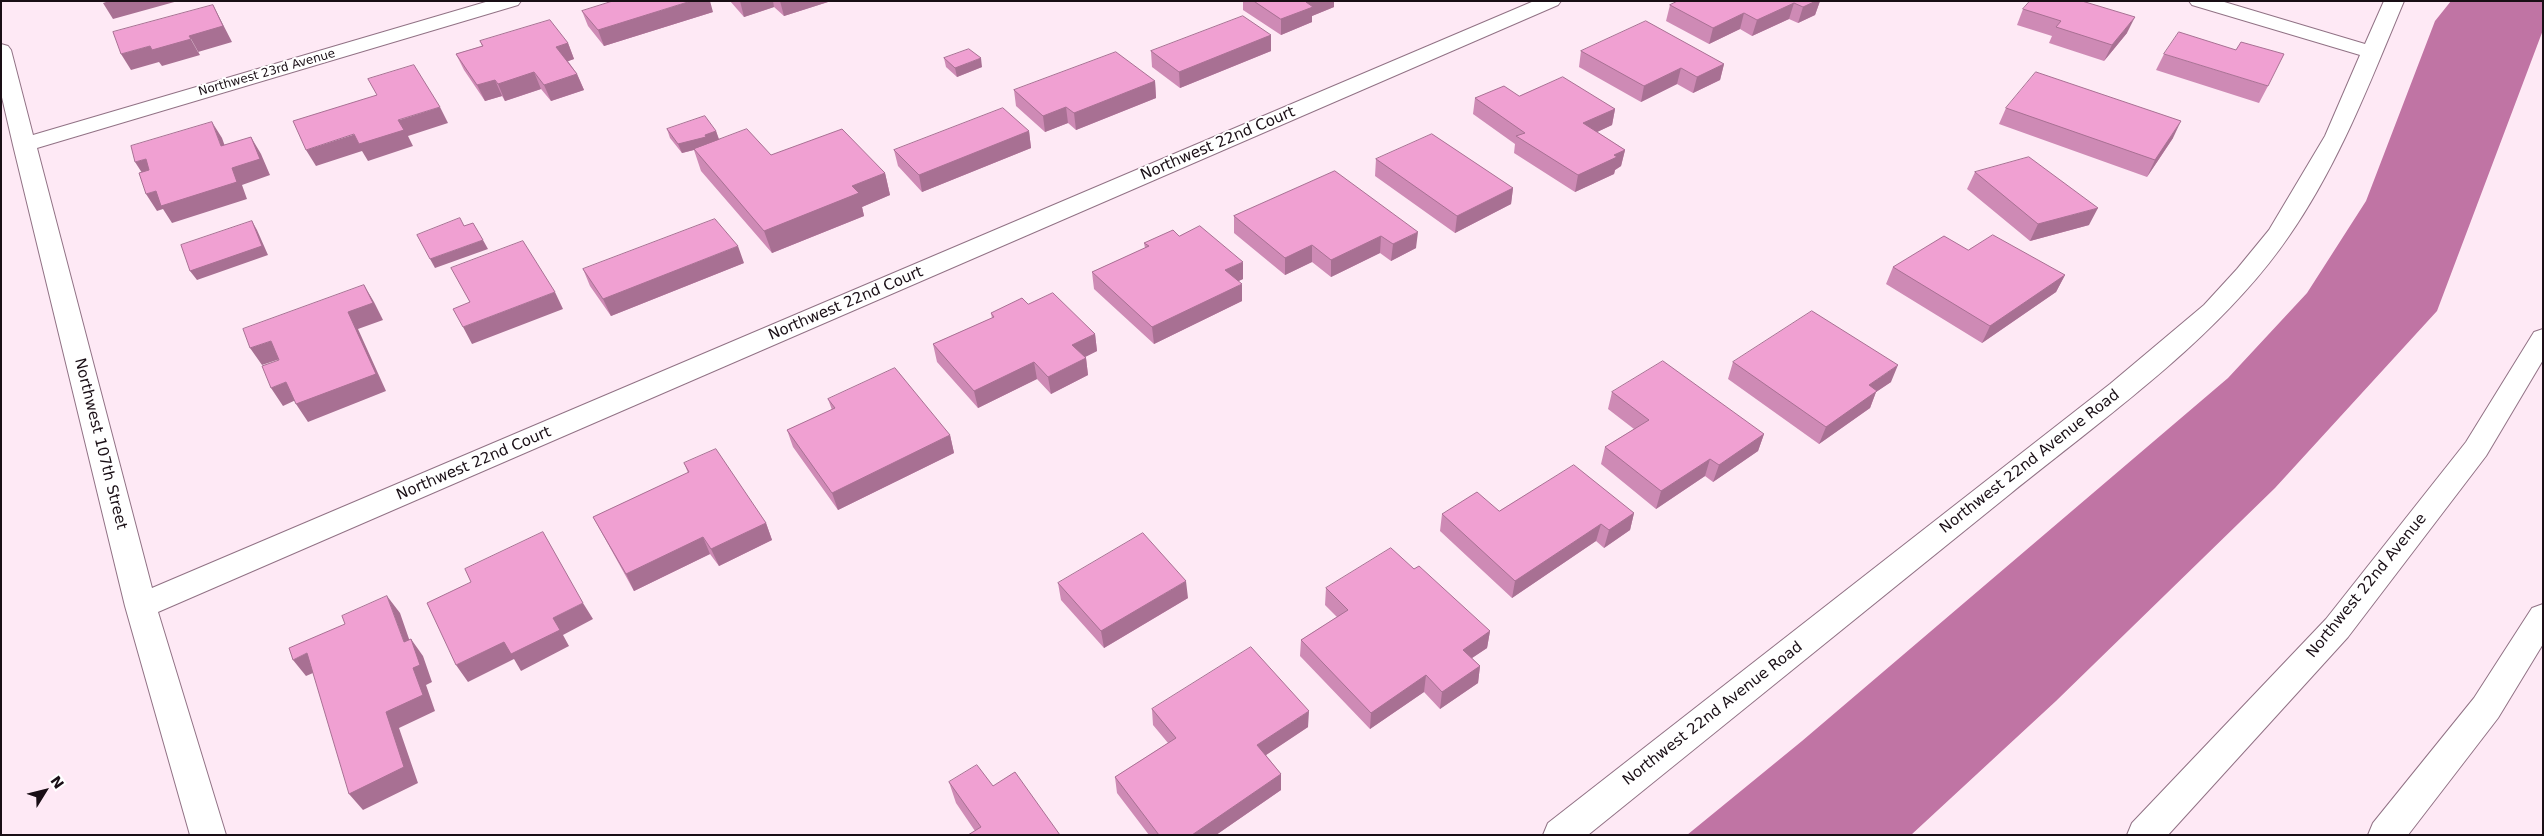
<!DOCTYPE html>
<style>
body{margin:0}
#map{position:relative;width:2544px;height:836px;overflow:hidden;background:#fee9f5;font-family:"DejaVu Sans",sans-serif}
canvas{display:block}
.frame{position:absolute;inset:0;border:2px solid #190e15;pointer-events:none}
.north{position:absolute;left:20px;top:766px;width:50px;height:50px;-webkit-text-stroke:4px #fff;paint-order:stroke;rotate:54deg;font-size:14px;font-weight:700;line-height:20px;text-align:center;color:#190e15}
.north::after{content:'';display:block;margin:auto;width:18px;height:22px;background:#190e15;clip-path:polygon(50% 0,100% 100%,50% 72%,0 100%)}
</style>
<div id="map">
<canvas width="2544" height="836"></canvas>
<div class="frame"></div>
<div class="north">N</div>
</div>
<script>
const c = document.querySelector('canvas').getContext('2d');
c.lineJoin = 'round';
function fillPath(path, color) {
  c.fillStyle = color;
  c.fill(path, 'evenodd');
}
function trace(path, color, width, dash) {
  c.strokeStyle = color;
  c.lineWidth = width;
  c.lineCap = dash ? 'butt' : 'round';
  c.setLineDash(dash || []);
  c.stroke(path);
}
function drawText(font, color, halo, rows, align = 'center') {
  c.font = font + ' "DejaVu Sans",sans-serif';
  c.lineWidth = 4;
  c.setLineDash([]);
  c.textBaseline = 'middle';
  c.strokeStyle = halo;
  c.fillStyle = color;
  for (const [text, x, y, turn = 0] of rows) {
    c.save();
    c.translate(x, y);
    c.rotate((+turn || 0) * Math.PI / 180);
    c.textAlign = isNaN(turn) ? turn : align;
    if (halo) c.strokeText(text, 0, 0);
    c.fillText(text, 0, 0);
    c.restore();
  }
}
fillPath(new Path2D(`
 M2451,1H2543V30L2437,311L2275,488L2056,701L1911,835H1687L1802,741L2228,378L2307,293L2366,201L2435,21Z`), '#c074a4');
const street = new Path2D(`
 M489,1H521L518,5L37,148L152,588L1534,1H1561L1558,5L158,612L226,835H190L125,606L13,145L1,93V44L8,46L11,50L33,135Z
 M2189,1H2221L2365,44L2384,1H2404C2370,82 2339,164 2289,236C2220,337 2104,418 2010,494C1869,608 1729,721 1588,835H1543L1548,823L2110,384L2204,305L2237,269L2269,230L2325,136L2360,55L2192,5Z`);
const secondary = new Path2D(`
 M2543,329V360L2486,456L2348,637L2168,835H2127L2132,823L2326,619L2466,442L2534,332Z
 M2543,604V644L2498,718L2408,835H2368L2373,823L2474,698L2532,608Z`);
trace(street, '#917285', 2);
trace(secondary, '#917285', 2);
fillPath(street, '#fff');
fillPath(secondary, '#fff');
fillPath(new Path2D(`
 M730,1H828V2L784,16L774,7L744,17Z
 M1243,1H1334V7L1312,16V22L1281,35L1243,10Z
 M1820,1L1815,15L1798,23L1789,19L1752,36L1740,29L1709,44L1666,21L1670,5Z
 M2023,9L2127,33L2104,61L2049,43L2052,36L2017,25Z
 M582,11L713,12L604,46L588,26Z
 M1271,35V51L1180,88L1152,67L1151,51Z
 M480,41L568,43L574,59L568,61L577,74L584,90L551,101L541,89L505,101L502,96L485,101L464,70L456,54L482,46Z
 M1581,51L1724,64L1720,80L1693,93L1677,84L1641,102L1579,67Z
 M2164,54L2268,86L2259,103L2156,70Z
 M944,58L982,67L957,77L946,67Z
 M1155,81L1156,98L1076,130L1068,123L1045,132L1016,106L1014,90Z
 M1519,96L1615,109L1612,125L1597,132L1625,150L1621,166L1615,170L1614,174L1575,192L1514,153L1515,144L1473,114L1475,98Z
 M2006,108L2173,138L2147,177L1999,124Z
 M667,129L716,131L719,139L771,155L885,173L890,195L862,207L864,216L772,253L701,171L694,150L682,153L670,138Z
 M1029,131L1031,148L922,192L898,166L894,150Z
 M1376,159L1513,188L1511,204L1455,233L1375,176Z
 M1335,171L1416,248L1391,261L1380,253L1331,277L1312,262L1285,275L1234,233V216Z
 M1975,172L2089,225L2030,241L1967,189Z
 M1179,236L1243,279L1238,281L1242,301L1154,344L1094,289L1092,272L1145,248L1144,243Z
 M1968,250L2065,275L2056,292L1982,343L1886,284L1893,267Z
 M744,263L611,316L590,286L583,269Z
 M1028,304L1095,334L1097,351L1085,357L1086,358L1088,375L1051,394L1037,379L978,408L937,362L933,344L992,318L991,313Z
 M1733,362L1891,382L1876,392L1870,408L1819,444L1728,379Z
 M1612,392L1764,434L1758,451L1713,482L1705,476L1656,509L1601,464L1605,447L1634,429L1608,409Z
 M828,399L950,435L954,453L838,510L793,447L787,430L832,410Z
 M684,463L766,523L772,540L719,566L710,554L634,591L593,517L688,473Z
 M1499,511L1634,513L1630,530L1604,548L1596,541L1512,598L1440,531L1442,514Z
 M1414,569L1490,631L1487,648L1472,658L1480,666L1478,683L1440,709L1424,692L1370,729L1300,656L1301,640L1337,617L1325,605L1326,588Z
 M1058,583L1188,598L1104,648L1061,600Z
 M1152,709L1308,727L1266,755L1281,774V790L1216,835H1149L1117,793L1115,777L1168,743L1153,725Z
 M949,782L993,786L1060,835L975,831L956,803Z`), '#ce8ab5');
fillPath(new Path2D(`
 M109,1H178L113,19L103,3Z
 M691,1H710L713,12L604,46L598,30Z
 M740,1H773L774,7L744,17Z
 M780,1H828V2L784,16Z
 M1309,1H1334V7L1312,16V22L1281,35V19L1306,2Z
 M1816,1H1820L1815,15L1798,23L1803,7Z
 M1794,3L1789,19L1752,36L1757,20Z
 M213,5L232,42L198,52L189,36Z
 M1744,13L1740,29L1709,44L1713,28Z
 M2135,17L2127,33L2104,61L2112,45Z
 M1271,35V51L1180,88L1179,72Z
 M191,39L200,55L162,66L159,62L131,70L121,54L150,46Z
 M568,43L574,59L563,63L556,47Z
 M981,58L982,67L957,77L955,68Z
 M1724,64L1720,80L1693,93L1697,77Z
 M1681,68L1677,84L1641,102L1644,86Z
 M534,72L541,89L505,101L498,84Z
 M577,74L584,90L551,101L544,85Z
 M495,80L502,96L485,101L477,85Z
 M1155,81L1156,98L1076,130L1074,113Z
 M440,107L448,123L408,136L413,146L368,161L362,151L316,166L306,150Z
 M1066,107L1068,123L1045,132L1043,116Z
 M1615,109L1612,125L1580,140L1583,123Z
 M2181,121L2173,138L2147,177L2155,160Z
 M212,122L222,138L231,163L221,146Z
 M716,131L719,140L709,146L682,153L678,144Z
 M1029,131L1031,148L922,192L919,175Z
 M251,137L261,154L270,175L242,185L247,199L172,223L163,209L157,211L146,194L232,168Z
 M1625,150L1621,166L1615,170L1614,174L1575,192L1578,175L1614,155Z
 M146,159L157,175L146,179L135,162Z
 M885,173L890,195L862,207L864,216L772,253L764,231L852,186Z
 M1513,188L1511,204L1455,233L1457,216Z
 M2098,208L2089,225L2030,241L2038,224Z
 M252,221L257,230L268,255L197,280L190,271Z
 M1418,232L1416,248L1391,261L1393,244Z
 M1381,236L1380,253L1331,277V260Z
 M483,240L488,249L435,268L430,259Z
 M1312,245V262L1285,275V258Z
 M738,246L744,263L611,316L603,299Z
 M1243,262V279L1226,287L1225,270Z
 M2065,275L2056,292L1982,343L1990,326Z
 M1242,284V301L1154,344L1152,327Z
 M364,285L374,302L383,320L358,329L386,391L308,422L296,404L348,312Z
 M555,292L563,309L472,344L463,327Z
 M1095,334L1097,351L1075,362L1072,345Z
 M271,341L283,358L262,365L250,348Z
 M1086,358L1088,375L1051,394L1048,377Z
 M1034,362L1037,379L978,408L974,391Z
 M1898,365L1891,382L1876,392L1870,408L1819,444L1826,427L1869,385Z
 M286,382L298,399L283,406L271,388Z
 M1764,434L1758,451L1713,482L1719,465Z
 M950,435L954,453L838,510L832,493Z
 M1710,459L1705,476L1656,509L1661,491Z
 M1634,513L1630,530L1604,548L1609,530Z
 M766,523L772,540L719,566L711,549Z
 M1601,524L1596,541L1512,598L1515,581Z
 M703,537L710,554L634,591L626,574Z
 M1186,581L1188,598L1104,648L1101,631Z
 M387,596L400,613L416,659L404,642Z
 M583,603L593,619L563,635L569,646L521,671L514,659L468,682L456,665Z
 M1490,631L1487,648L1460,666L1463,650Z
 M411,639L423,656L432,682L426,685L435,711L399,728L418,783L363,810L349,794L386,712L413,668Z
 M307,653L320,670L306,676L293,660Z
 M1480,666L1478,683L1440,709L1442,692Z
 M1426,675L1424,692L1370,729L1371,713Z
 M1309,711L1308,727L1257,761V745Z
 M1281,774V790L1216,835H1192Z`), '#a87093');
const building = new Path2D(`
 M613,1H691L598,30L582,11Z
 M1254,1H1309L1306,2L1313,7L1281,19Z
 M1678,1H1816L1803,7L1794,3L1757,20L1744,13L1713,28L1670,5Z
 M2030,1H2082L2135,17L2112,45L2056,27L2061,21L2023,9Z
 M213,5L223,26L189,36L191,39L152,50L150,46L121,54L113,32Z
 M1243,16L1271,35L1179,72L1151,51Z
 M550,20L568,43L556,47L577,74L544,85L534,72L498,84L495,80L477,85L456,54L483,46L480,41Z
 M1646,21L1724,64L1697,77L1681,68L1644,86L1581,51Z
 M2179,32L2236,50L2241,42L2284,54L2268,86L2164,54Z
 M969,49L981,58L955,68L944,58Z
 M1116,52L1155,81L1074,113L1066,107L1043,116L1014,90Z
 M414,65L440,107L398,120L404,130L359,144L354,134L306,150L293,121L377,95L368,79Z
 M2036,72L2181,121L2155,160L2006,108Z
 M1563,77L1615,109L1583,123L1625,150L1614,155L1617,157L1578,175L1516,136L1525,133L1475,98L1504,86L1519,96Z
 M1003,108L1029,131L919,175L894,150Z
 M705,116L716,131L705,135L706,137L678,144L667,129Z
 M212,122L221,146L251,137L260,159L232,168L237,182L161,206L156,191L146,194L139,173L149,170L146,159L135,162L131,146Z
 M747,129L771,155L842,129L885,173L852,186L859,193L764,231L694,149Z
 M1432,134L1513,188L1457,216L1376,159Z
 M2029,157L2098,208L2038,224L1975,172Z
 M1335,171L1418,232L1393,244L1381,236L1331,260L1312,245L1285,258L1234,216Z
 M460,218L464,226L473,223L483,240L430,259L417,235Z
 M715,219L738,246L603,299L583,269Z
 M252,221L262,246L190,271L181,245Z
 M1200,226L1243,262L1225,270L1242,284L1152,327L1092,272L1149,246L1144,243L1173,230L1179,236Z
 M1993,235L2065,275L1990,326L1893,267L1944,236L1968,250Z
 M523,241L555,292L463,327L453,309L470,302L451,268Z
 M364,285L373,303L348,312L376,374L296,404L286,382L271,388L262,366L279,360L271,341L250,348L243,329Z
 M1053,293L1095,334L1072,345L1086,358L1048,377L1034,362L974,391L933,344L994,317L991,313L1022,298L1028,304Z
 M1812,311L1898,365L1869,385L1877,391L1826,427L1733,362Z
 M1663,361L1764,434L1719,465L1710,459L1661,491L1605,447L1649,420L1612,392Z
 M895,368L950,435L832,493L787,430L835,408L828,399Z
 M716,449L766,523L711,549L703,537L626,574L593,517L689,472L684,463Z
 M1574,465L1634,513L1609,530L1601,524L1515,581L1442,514L1477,492L1499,511Z
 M543,532L583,603L553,618L560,630L511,654L504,642L456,665L427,603L471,582L465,569Z
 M1143,533L1186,581L1101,631L1058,583Z
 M1391,548L1414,569L1419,566L1490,631L1463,650L1480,666L1442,692L1426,675L1371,713L1301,640L1348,610L1326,588Z
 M387,596L404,642L411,639L420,665L413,668L423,695L386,712L404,767L349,794L307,653L293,660L289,648L345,624L342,616Z
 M1251,647L1309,711L1257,745L1281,774L1192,835H1159L1115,777L1176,738L1152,709Z
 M977,765L993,786L1015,772L1060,835H968L981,827L949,782Z`);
fillPath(building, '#f0a0d2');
trace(building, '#a87093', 1);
drawText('12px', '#190e15', '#fff', [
 ["Northwest 23rd Avenue",267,73,-16]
]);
drawText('15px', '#190e15', '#fff', [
 ["Northwest 22nd Court",1218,144,-23],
 ["Northwest 22nd Court",846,304,-23],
 ["Northwest 107th Street",100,444,76],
 ["Northwest 22nd Avenue Road",2030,462,-38],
 ["Northwest 22nd Court",474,464,-23],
 ["Northwest 22nd Avenue",2367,586,-51],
 ["Northwest 22nd Avenue Road",1713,714,-38]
]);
</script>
